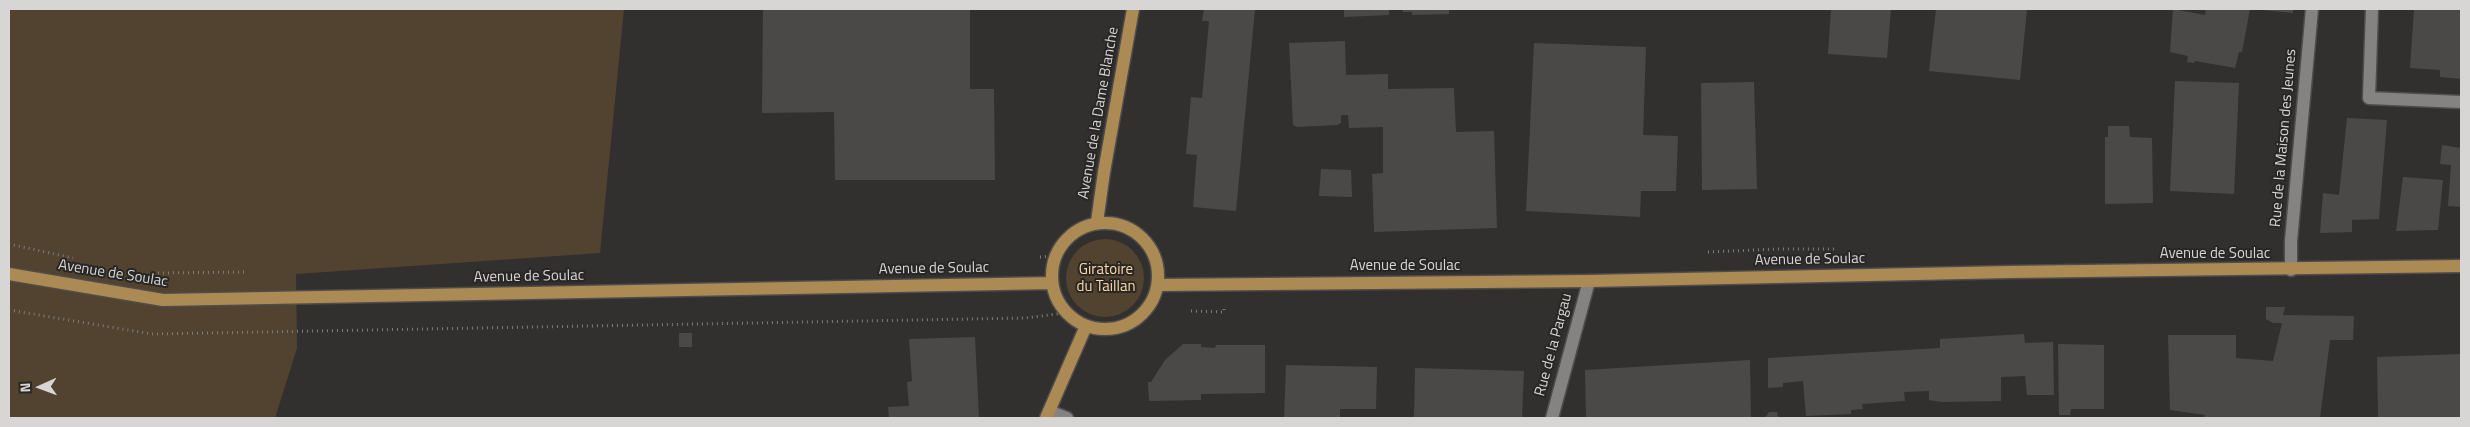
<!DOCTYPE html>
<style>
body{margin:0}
#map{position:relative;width:2470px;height:427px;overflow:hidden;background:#32302f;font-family:"Titillium Web",sans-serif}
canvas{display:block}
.frame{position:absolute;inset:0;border:10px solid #d7d6d5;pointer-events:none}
.north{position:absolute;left:15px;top:362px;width:50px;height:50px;-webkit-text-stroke:4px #282725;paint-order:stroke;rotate:268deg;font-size:14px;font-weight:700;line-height:20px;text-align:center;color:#d7d6d5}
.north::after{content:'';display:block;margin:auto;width:18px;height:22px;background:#d7d6d5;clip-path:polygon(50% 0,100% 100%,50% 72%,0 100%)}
</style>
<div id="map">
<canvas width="2470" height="427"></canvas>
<div class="frame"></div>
<div class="north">N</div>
</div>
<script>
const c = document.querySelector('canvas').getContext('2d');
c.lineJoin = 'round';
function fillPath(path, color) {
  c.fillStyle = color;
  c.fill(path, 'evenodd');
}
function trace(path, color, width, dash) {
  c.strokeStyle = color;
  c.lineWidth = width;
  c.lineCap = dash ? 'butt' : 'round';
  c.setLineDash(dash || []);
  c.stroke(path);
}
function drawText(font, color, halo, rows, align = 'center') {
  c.font = font + ' "Titillium Web",sans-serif';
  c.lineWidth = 4;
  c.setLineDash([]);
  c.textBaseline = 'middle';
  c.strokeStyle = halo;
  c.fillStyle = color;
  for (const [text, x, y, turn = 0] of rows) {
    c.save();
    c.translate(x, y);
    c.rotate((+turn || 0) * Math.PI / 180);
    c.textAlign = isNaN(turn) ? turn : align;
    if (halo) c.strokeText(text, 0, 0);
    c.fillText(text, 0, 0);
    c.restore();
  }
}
fillPath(new Path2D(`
 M9,9H624L600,253L296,274L297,348L275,418H9Z
 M1066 278a39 39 0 1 1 78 0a39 39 0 1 1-78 0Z`), '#51432f');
fillPath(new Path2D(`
 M763,9H970V89H994L995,180H835L834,112L762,113Z
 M1204,9H1255L1236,211L1193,207L1197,155L1186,154L1191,97L1202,98L1209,21H1202Z
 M1344,9H1389V15L1344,17Z
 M1403,9H1449V14L1412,15V12H1403Z
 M1831,9H1891L1887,58L1828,54Z
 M1936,9H2027L2020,80L1929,71Z
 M2173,9L2205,15L2206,9H2250L2242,52H2239L2235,68L2195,61L2194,63L2187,62L2188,56L2170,52Z
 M2262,9H2293V13L2262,10Z
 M2414,9H2461V79L2440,77V70L2410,68Z
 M1345,41L1346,75L1388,74V89L1454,88L1456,132L1494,131L1497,228L1374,232L1372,174L1383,173V127L1349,128L1348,115H1341V123L1337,125L1297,127L1293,125L1289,43Z
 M1534,43L1646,47L1643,135L1678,136L1676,191H1641L1640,217L1526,211Z
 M2175,81L2239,83L2234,194L2170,191Z
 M1754,82L1757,189L1702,190L1701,83Z
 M2347,118L2387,120L2379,219L2352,220V232L2320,233L2323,193L2339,195Z
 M2108,126H2129L2130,137L2152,138L2153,203L2105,204V137H2108Z
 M2442,145L2461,148V207L2448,206L2451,165L2440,164Z
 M1321,169L1351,170L1352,197L1319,196Z
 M2403,177L2443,180L2438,230L2396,231Z
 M2266,307H2285L2283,315L2354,316L2353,340H2330L2320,418H2204L2205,415L2170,410L2168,335H2236V358L2273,361L2282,323H2273L2266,319Z
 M679,333H692V347H679Z
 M2024,334L2025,343L2053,342L2054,395H2027L2025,376L2001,377V401L1941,402L1929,400V391L1904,392L1905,401L1862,404L1863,409L1851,410V414L1806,416L1803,381L1783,383V387L1768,388V358L1940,348V339Z
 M975,337L979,418H889L888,407L909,406L907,382L912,381L909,339Z
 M1183,344H1201V347L1215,348L1216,345H1265V393L1201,394V400L1149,401L1148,382H1151L1165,360Z
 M2058,344L2104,345V409H2071L2070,415H2059Z
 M2461,354V418H2378L2377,357Z
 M1750,360L1751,418H1586L1585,370Z
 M1286,365L1377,367L1376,409H1340V418H1284Z
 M1415,368L1524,371L1522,418H1414Z
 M1769,412H1777L1778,418H1765Z`), '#4b4947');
const minor = new Path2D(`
 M2372,9L2369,98L2461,102
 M2291,270V241L2312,9
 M1049,411L1067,418
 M1552,418L1589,281`);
const major = new Path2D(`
 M1097,222L1104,172L1133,9
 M1052 276a53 53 0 1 1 106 0a53 53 0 1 1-106 0Z
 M9,274L163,300L1052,283
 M1159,285L1589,281L2009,272L2461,266
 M1046,418L1086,326`);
trace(minor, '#4f4d4c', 15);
trace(major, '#4f4d4c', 15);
trace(new Path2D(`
 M9,244L73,258
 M1708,252L1777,249H1837
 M1040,257L1055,256
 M158,273L247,272
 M9,310L152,334L1025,318L1065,313
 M1191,311L1224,312V307`), '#7d7c7b', 3, [1, 4]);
trace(minor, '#858381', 12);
trace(major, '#ac8a54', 12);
drawText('15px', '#d7d6d5', '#282725', [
 ["Avenue de la Dame Blanche",1099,113,-80],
 ["Rue de la Maison des Jeunes",2284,138,-85],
 ["Avenue de Soulac",2215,254],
 ["Avenue de Soulac",1810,260,-1],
 ["Avenue de Soulac",1405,266],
 ["Avenue de Soulac",934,269,-1],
 ["Avenue de Soulac",113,274,9],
 ["Avenue de Soulac",529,277,-1],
 ["Rue de la Pargau",1554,345,-75]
]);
drawText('15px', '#fdd7a5', '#282725', [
 ["Giratoire",1106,270],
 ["du Taillan",1106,287]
]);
</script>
